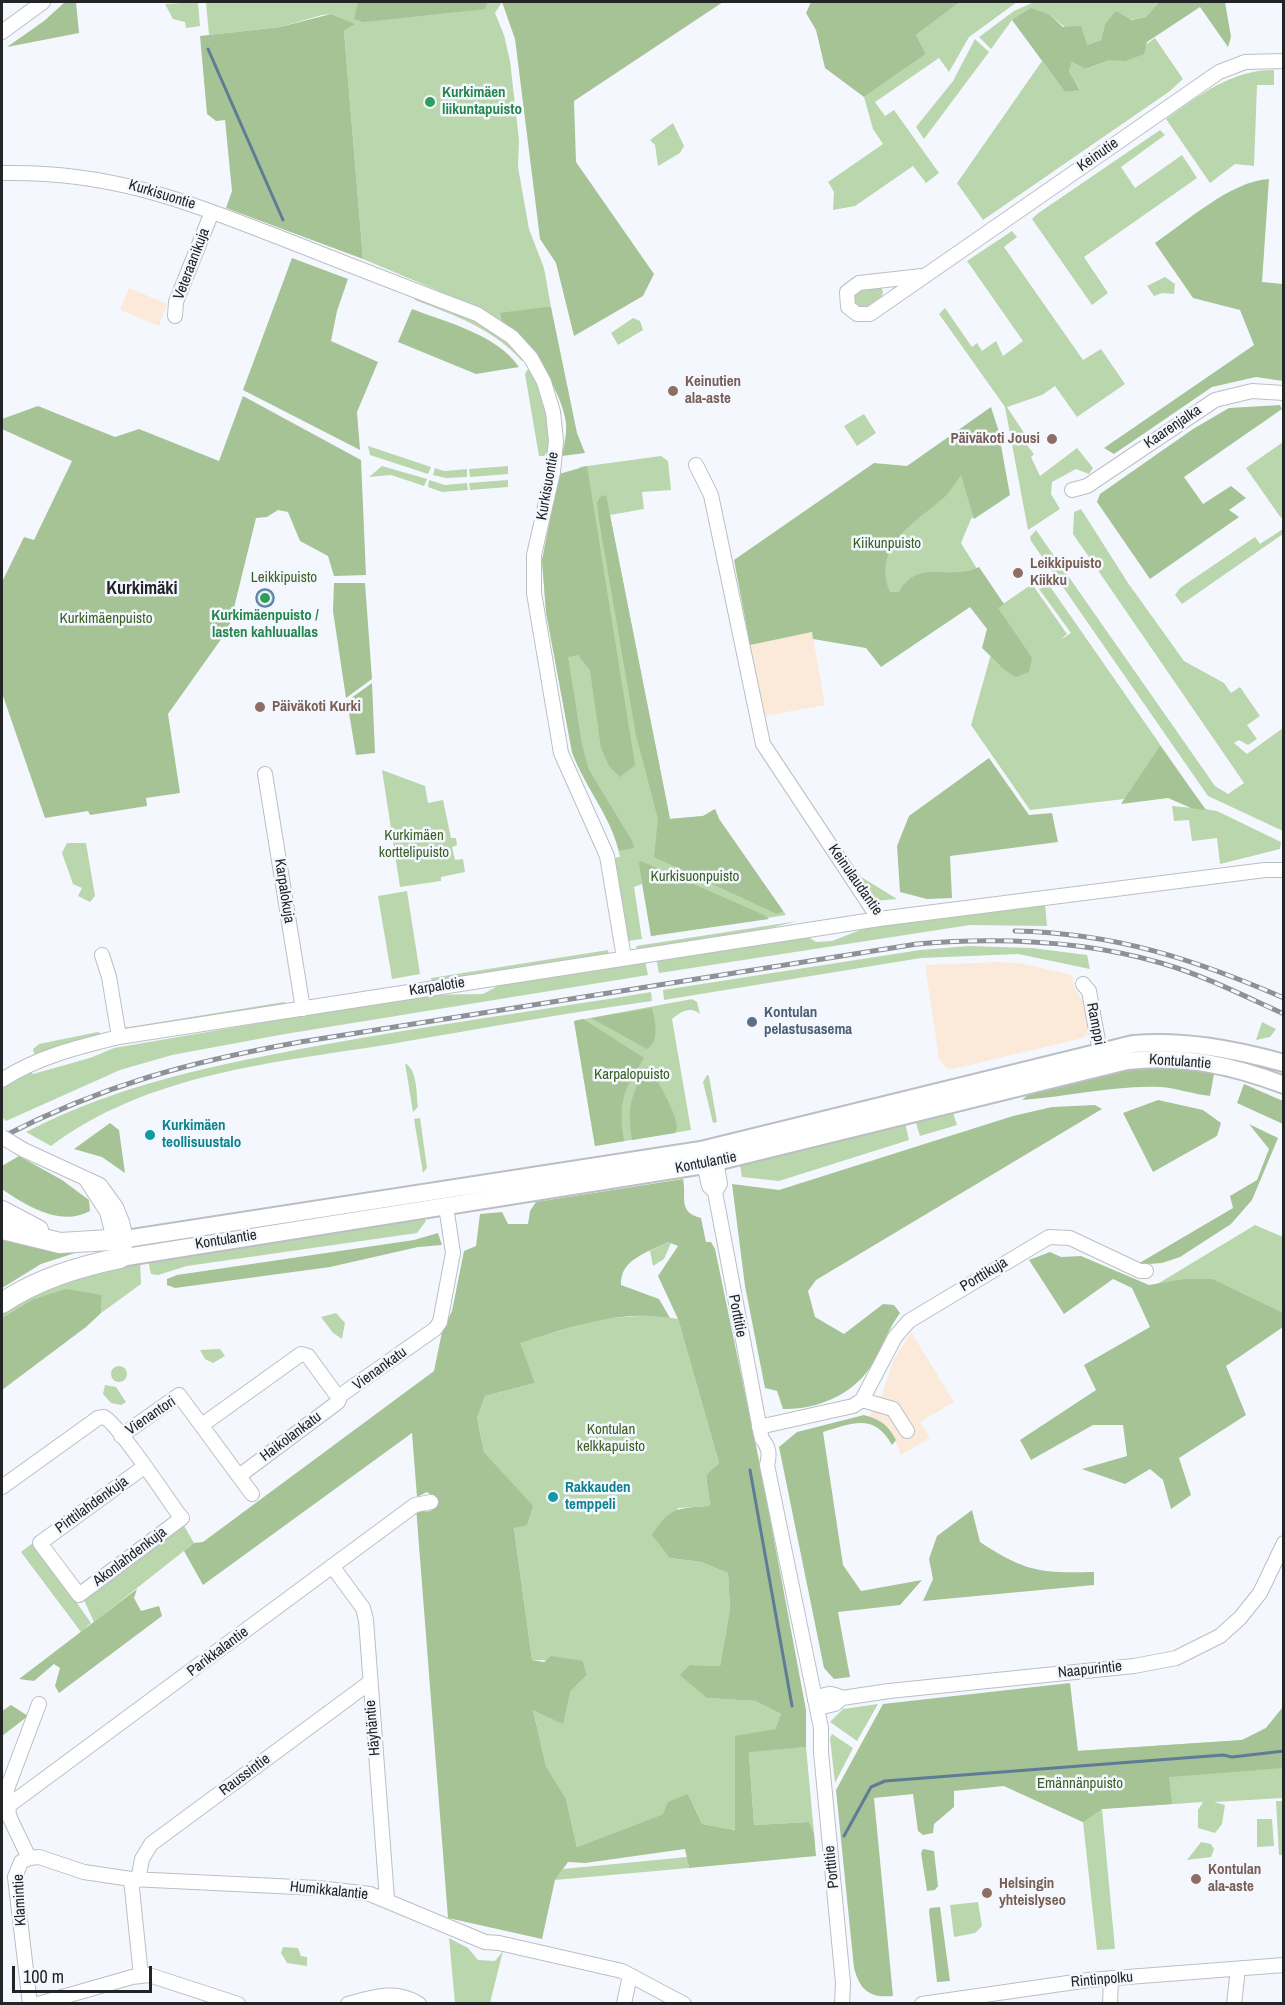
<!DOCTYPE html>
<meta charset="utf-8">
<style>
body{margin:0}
#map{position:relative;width:1285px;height:2005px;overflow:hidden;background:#f4f8fe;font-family:"Archivo Narrow",sans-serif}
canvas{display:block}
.frame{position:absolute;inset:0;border:3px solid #222426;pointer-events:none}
.scale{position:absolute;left:12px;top:1966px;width:140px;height:27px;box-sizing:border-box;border:3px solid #222426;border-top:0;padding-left:8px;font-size:18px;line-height:21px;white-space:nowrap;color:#222426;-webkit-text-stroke:4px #f4f8fe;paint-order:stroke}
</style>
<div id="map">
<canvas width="1285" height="2005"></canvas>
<div class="frame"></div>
<div class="scale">100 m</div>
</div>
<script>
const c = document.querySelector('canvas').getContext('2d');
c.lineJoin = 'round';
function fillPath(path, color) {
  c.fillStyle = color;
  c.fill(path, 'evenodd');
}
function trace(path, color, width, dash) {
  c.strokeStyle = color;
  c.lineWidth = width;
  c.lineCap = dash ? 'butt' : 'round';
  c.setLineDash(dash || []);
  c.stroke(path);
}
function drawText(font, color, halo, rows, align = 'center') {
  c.font = font + ' "Archivo Narrow",sans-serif';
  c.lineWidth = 5;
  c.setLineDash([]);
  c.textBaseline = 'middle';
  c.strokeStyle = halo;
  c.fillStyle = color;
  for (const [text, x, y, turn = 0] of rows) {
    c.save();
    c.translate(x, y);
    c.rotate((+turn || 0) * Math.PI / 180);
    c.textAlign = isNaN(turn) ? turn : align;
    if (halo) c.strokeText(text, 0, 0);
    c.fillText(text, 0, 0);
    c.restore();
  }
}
fillPath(new Path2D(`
 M129,288L167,304L159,326L120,310Z
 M812,632L825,705L765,716L750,645Z
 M998,962L1019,963L1072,975L1075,990L1085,1004L1090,1032L1083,1038L953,1069L947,1068L939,1059L925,965Z
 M911,1332L954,1402L920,1422L930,1438L901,1455L890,1428L869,1417L882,1394L894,1359Z`), '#fbead9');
fillPath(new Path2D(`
 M198,2L200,26L186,28L185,22L173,19L165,4Z
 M206,2H502L495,13L504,35L510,61L519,140L518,167L529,229L544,268L551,307L500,314L501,320L440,294L439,291L363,259L344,31L356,24L331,14L322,15L280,27L209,35Z
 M960,2H1017L969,37L949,72L939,58L875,102L885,116L894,110L939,173L926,183L913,166L855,206L833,210L834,192L828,182L883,144L873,129L864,97L926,54L916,35Z
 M1159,2L1146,17L1105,24L1101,40L1087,45L1050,15L1012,20L991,49L979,37L1014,11L1032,3L1179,2Z
 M1155,38L1183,79L1170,91L983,220L957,183L1042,61L1065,92L1080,89L1069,71L1072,62L1087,69L1110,60H1125Z
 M975,39L989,52L924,139L916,127L953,81Z
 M1274,70V85H1257L1254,166L1235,164L1210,183L1166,119C1200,95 1231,70 1274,70Z
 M673,123L684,146L680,153L658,166L655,145L650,140Z
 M1160,130L1165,135L1121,167L1135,188L1182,155L1197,178L1084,257L1108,293L1092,305L1032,219L1037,214Z
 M1012,231L1017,237L1004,247L1083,360L1101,349L1125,384L1077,417L1055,386L1042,395L1007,407L1030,442L1027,445L1034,454L1031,457L1040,476L1077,448L1093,468L1089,474L1076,469L1052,482L1051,494L1060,509L1028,530L1005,407L939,314L945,308L972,347L977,343L982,351L996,341L1003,356L1023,341L967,261Z
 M1165,277L1175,284L1174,294L1162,293L1154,296L1147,286Z
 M880,287L883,291L882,296L865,308L855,305L853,296L860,288Z
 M414,295C456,312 496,325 526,361H522C492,328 456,316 415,300Z
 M633,318L640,321L643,330L618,345L611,333Z
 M527,370H531C544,396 548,420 550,449L544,456H539L525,374Z
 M990,410L1007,493L971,519L961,543L1000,606L1032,584L1067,634L1060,640L1071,633L1039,589L1049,585L1205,809L1217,811L1281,842L1280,849L1220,864L1217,838L1192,841L1189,820L1174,821L1172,806L1193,808L1167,794L1030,810L971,725L995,640L970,604L752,641L907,468Z
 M864,414L876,433L857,446L844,426Z
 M1283,442L1284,516L1281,518L1246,468Z
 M368,446L431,467L428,474L370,455Z
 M661,456L668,461L671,490L642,492L644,509L610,515L670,819L703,816L715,809L719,819L786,915L651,936L642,884L634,887L642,939L627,941L612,858L620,857C613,818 585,788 572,752L546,612L542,560L580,467Z
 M382,466L427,479L424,486L391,475L369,477Z
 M508,466V474L470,477L469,469Z
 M435,468L444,471L467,469V477L446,478L433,475Z
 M429,480L445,485L467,483L468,490L442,492L428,487Z
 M508,480V487L470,490L469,483Z
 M1081,509L1128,583L1184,661L1224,683L1231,693L1240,687L1260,716L1247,725L1257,739L1248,745L1239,740L1234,743L1247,754L1283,728V831L1208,796L1031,541L1030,537L1036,530L1215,786L1228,794L1244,783L1073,534L1074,512Z
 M1283,529V534L1182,604L1175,595L1180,588L1255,537L1260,544Z
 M382,770L425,786L428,803L443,800L451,838H456L457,845L452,847L455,860L463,859L465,872L441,877V881L400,887Z
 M67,843H86L95,896L90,902L78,896L82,888L73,884L62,853Z
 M858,875L897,899L875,901Z
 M407,891L420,974L392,979L378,896Z
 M1045,904L1047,926L970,925L659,973L656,958L789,937L810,938L816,942L832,941L868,927Z
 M798,921L753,932L637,950L636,946Z
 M969,946L1032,948L1087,955L1090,969L1018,954L921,958L664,1000L663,990L920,950Z
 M608,950L609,954L432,982L431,978Z
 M645,960L648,975L285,1034L172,1055L120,1070L6,1121L2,1117V1089L30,1070L33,1074L90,1058L114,1048L423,995L483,994L503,983Z
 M651,992L652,1001C564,1013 478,1029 391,1044C273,1063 149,1073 51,1146L26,1132C120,1083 220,1064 322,1045C431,1025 542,1010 651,992Z
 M692,999L697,1002L700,1014C690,1005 679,1013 672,1019L691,1130L595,1146L574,1021Z
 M284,1002L291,1005L130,1031L123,1028Z
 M1262,1022L1276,1029L1270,1037L1256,1040Z
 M98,1032L102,1034L35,1057L33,1049L39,1044Z
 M405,1063C418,1071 416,1093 418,1107L413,1112Z
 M707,1075L709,1076L717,1122L713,1123L703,1082Z
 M952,1110L957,1125L920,1136L915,1120Z
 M420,1118L427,1168L423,1173L414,1119Z
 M905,1123L909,1140L779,1181L742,1177L740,1165Z
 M422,1217L426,1221L417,1233L187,1266L158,1275L151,1274L148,1260Z
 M1255,1225L1283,1237V1313L1244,1297L1154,1286Z
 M668,1242L671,1243L664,1259L653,1266L650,1251Z
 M140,1261L141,1284L101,1313L102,1295L2,1318V1309L42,1287Z
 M336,1313L345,1323L342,1339L333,1333L321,1317Z
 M653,1315L678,1319L719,1463L706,1475L710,1506L678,1508L670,1558L701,1562L728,1573L730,1609L720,1666L690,1665L707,1698L755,1701L781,1714L775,1729L735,1737V1830L702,1824L688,1794L663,1814L577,1847L566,1799L546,1766L533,1710L570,1692L587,1675L583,1661L532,1660L514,1527L532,1506L484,1452L477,1418L485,1396L535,1383L519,1343L599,1319Z
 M220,1349L225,1356L213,1363L205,1359L200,1350Z
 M111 1374a8 8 0 1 1 16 0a8 8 0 1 1-16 0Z
 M105,1385L116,1387L126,1402L121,1405L111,1403L103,1394Z
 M183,1524L194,1543L94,1622L83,1598Z
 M34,1542L91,1623L81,1632L21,1552Z
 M878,1704L857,1741L830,1722L843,1709Z
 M1283,1707V1798L1214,1802L1225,1805L1222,1824L1215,1833L1198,1828V1810L1203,1802L1102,1809L1115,1949L1097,1950L1083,1822L1004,1786L1060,1752L1243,1740L1266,1728Z
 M832,1734L853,1748L835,1783L830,1738Z
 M806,1747L814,1833L809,1822L754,1825L749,1751Z
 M1276,1801H1283V1855H1279Z
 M1257,1819H1272L1274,1846L1257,1847Z
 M1201,1842L1211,1844L1214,1849L1211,1857L1187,1860Z
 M687,1857L689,1868L555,1880L563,1869Z
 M978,1902L982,1926L975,1933L954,1937L950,1905Z
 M449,1938L468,1948L478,1960L495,1961L503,1951L490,2003H455Z
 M283,1947L298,1948L301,1956L307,1957V1966L287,1963L281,1953Z`), '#bad6ac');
fillPath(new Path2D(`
 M65,2H76L79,33L7,47L44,21Z
 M358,2H488L485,9L364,22L354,19Z
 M502,2H723L574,101L576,162L654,274L643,296L574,336L556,263L540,239L515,39Z
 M811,2H960L916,35L926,54L864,97L825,68L816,30L806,13Z
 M1159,2H1225L1231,37L1228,47L1200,7L1147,42L1144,54L1125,61L1110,60L1086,69L1072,62L1069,71L1080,90L1065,92L1012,20L1031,8L1050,15L1063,27L1081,26L1087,45L1101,40L1105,24L1116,11L1131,20L1146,17Z
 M331,14L356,24L344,31L363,259L226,208L232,191L225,120L216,121L207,114L200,36L280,27Z
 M1269,179L1262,282L1283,284V381L1256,377L1212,387L1114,454L1104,448L1254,345L1240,310L1193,298L1155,243C1186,222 1231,181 1269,179Z
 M292,258L348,279L337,311L331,341L378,362L357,412L360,450L243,390Z
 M546,307H551L577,433L585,453L562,456C564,445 567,434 566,423C562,389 527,341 501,320L500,313Z
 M412,309C448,323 496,334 519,367L476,374L398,342Z
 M243,396L361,460L366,575L334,576L328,556L300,541L288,512L278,510L267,517L256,518L229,628L168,714L180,793L146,798L147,806L90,815L88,811L45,818L2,693V582L24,537L34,540L72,461L2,429V419L38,406L115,437L139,429L219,461Z
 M1280,405L1282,409L1184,477L1203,504L1231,486L1246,498L1229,510L1239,517L1150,579L1097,502L1100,494L1193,429L1229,408Z
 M991,407L998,429L1010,495L974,519L961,475C955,483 949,494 941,500C911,525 872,548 890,592H899C919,557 949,582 979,567L1004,604L998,608L1032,658L1029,672L1016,677L1005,670L982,648L987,629L970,607L881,667L866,648L813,639L812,632L750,645L734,560L874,463L907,466Z
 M587,466L635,765L620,777L609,766L601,748L590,670L578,655L568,657L582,745L589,770L632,841L634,848L619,851C610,815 585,787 572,752L546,612L542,560L559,474Z
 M606,495L670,819L703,816L715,809L719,819L783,911L777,914L654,857L658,819L636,735L599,520L597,503L600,497Z
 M334,583H365L372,679L346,698L333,611Z
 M372,683L375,753L356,755L347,701Z
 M1160,746L1206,810L1191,808L1168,798L1121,804Z
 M989,758L1029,815L1052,813L1058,842L950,856L952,898L927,899L900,892L897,846L909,816Z
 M641,861L764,915L769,919L651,936L639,863Z
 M652,1008C655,1021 660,1041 647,1049L591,1018Z
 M583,1019L644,1058C623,1091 618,1102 624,1141L595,1146L574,1021Z
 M1146,1066L1186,1068L1214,1074L1210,1096C1193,1094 1176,1088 1160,1087C1115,1085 1067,1097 1022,1100C1043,1079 1115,1071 1146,1066Z
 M646,1067C657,1077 677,1114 677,1128L675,1133L632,1140C627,1107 631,1096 646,1067Z
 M1244,1084L1283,1101V1124L1237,1103Z
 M1158,1100L1203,1110L1221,1123L1217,1136L1153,1172L1123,1113Z
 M1095,1105L1102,1109L816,1280L808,1291L815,1317L844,1334L883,1304L894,1305L900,1313C887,1331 882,1348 871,1366C853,1395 816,1410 783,1409L777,1391L765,1388L745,1286L732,1184L779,1190L1013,1116L1052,1107Z
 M110,1123L119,1130L125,1173L102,1157L74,1149Z
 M1249,1124L1278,1138L1252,1200L1231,1224L1180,1257L1162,1263L1136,1265L1233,1208L1230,1196L1257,1180L1269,1149Z
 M19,1156L62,1180L89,1200L90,1211C61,1227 26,1206 2,1189V1166Z
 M683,1179C687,1197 677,1212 701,1218L706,1242H711L715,1249L761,1470L806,1710V1747L749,1752L754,1825L809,1822L814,1833L816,1856L689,1868L685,1849L585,1863L568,1862L555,1880L542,1939L448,1918L416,1507C423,1512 429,1514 435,1507L436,1499L427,1492L417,1497L412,1433L203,1585L184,1551L194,1543L203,1542L434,1371L442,1332L452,1311L464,1251L476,1246L480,1214L502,1212L508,1224H528L530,1211L536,1202ZM668,1242L678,1246L658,1276L678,1319L719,1463L706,1475L710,1506C678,1508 670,1507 652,1535L670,1558L701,1562L728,1573L730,1609L720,1666L690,1665L680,1675L707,1698L755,1701L781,1714L775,1729L735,1736V1830L702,1824L688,1794L668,1802L663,1814L577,1847L566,1799L546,1766L533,1710L563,1724L570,1692L587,1675L583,1661L551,1656L544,1662L532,1660L514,1528L527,1525L533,1506L484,1452L477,1418L485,1396L535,1383L520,1343C569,1328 618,1309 670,1318L659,1299L621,1285C620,1259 647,1253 668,1242Z
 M438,1233L442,1245L418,1247L330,1267L175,1288L167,1285V1279L177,1275L414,1240Z
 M2,1234L75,1253L41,1264L2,1288Z
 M1050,1252L1061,1257L1081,1256L1149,1285L1185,1279H1212L1283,1313V1327L1226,1366L1246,1415L1179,1458L1191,1495L1171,1509L1163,1480L1150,1469L1125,1484L1082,1469L1127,1456L1123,1425H1093L1031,1460L1020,1440L1096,1390L1084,1365L1150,1327L1132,1288L1113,1279L1064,1314L1029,1260Z
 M66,1289L102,1295L101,1313L86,1327L2,1390V1318L34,1299Z
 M864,1415C880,1420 888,1424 896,1440L892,1445C874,1413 853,1423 823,1432L843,1565L861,1591L922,1580L900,1605L838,1612L850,1677L834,1679L824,1668L779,1447L797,1432Z
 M972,1510L980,1542C1026,1572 1039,1573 1094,1572V1585L923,1601L933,1579L929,1559L937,1536Z
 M137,1589L134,1598L141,1611L159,1606L162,1616L59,1693L55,1686L60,1668L54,1664L34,1681L19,1679Z
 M1070,1683L1078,1751L1242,1740L1266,1728L1283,1707V1768L1169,1777L1172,1804L1102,1809L1083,1822L1004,1786L954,1791V1807L934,1824L933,1833L923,1835L918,1831L913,1794L874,1798L893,1996C869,1998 860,1990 854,1968L836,1790L883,1704Z
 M11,1705L28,1716L2,1736V1711Z
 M923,1849L934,1851L938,1886L935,1890L927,1891L921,1853Z
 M940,1907L950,1981L937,1982L929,1911L930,1908Z`), '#a5c395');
const water = new Path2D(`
 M256 598a9 9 0 1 1 18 0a9 9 0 1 1-18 0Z`);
fillPath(water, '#79a2c7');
trace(water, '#5f7c97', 1.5);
trace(new Path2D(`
 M208,49L283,220
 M750,1470L792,1706
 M844,1836L871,1787L885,1781L1223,1755L1232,1757L1284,1751`), '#5f7c97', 3);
const minor = new Path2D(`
 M2,32L43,2
 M2,173C113,171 185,201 286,240C350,265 413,290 477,314L512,337L531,358L544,382L553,412L556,441L553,472L534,555V593L561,753L607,856L624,958
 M922,276L859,283L847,292L848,307L857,314H870L1219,72L1245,62L1284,61
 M175,316L176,302L212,212
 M696,465L711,495L763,744L879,919
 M1072,490L1087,486L1215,400L1252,391L1284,393
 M265,774L303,1009
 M102,955L109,977L119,1037
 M1083,984L1089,991L1102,1063
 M2,1080C37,1057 78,1047 119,1037L879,919L1265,870H1284
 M24,1150L100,1185L116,1207L122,1222L126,1239L124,1247
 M702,1156L709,1186L715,1192L761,1435
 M87,1181L107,1212L116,1247
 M715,1192L720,1184L715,1154
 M862,1400L893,1409L907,1431
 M202,1425L301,1354L308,1356L335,1393L341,1395L435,1329L440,1322L453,1253L446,1206
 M759,1427L853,1406L862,1400L895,1337L909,1321L1049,1237L1070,1238L1140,1271H1146
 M121,1436L179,1395L252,1494
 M762,1439C769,1447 770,1454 767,1465L821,1728V1752L843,1983L842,2004
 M239,1476L338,1402L341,1395
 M2,1487L98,1418L104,1417C117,1423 165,1495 177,1512L182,1518L79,1595L40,1543L144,1467
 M332,1566L363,1608L366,1620L387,1899
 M815,1700L826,1706L835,1704L842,1698L889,1691L1134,1666L1176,1658L1220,1636L1240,1618L1260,1593L1284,1543
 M815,1700C825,1693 831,1692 842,1698
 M8,1806L415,1505L431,1502
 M29,1858L9,1816L7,1789L39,1704
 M131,1879L141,1976
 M138,1880L142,1859L151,1844L369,1683
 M30,2004L15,1877L21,1862L29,1858L39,1857L84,1872L131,1879L318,1888L370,1894L485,1942L499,1943L622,1971L684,2004
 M38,2004L132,1977L149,1975L238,2004
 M348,2004C373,1997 396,1989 419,2004
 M624,2004L630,1975
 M922,2004L1089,1980L1284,1965
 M1110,2004L1111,1978
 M1234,2004L1238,1969`);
const major = new Path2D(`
 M126,1239L701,1150L1133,1044C1185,1040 1233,1049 1284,1063
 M120,1258L704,1165L1127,1061C1183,1055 1231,1065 1284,1085`);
const highway = new Path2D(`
 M2,1211L38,1230
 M2,1229L60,1243L126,1239
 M2,1303C38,1279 78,1267 120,1258`);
trace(minor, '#bbbfc5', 16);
trace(major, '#bbbfc5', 20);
trace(highway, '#bbbfc5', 22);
trace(minor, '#fff', 14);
trace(major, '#fff', 16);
trace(highway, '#fff', 20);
const rail = new Path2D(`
 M1015,931C1114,933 1194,959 1284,998
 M2,1137C103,1085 189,1062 300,1042L917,944C1000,937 1081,940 1161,963C1203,975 1244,996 1284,1014`);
trace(rail, '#8e9195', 5);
trace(rail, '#f4f8fe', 3, [9]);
const minorBridge = new Path2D(`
 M2,1137L24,1150`);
trace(minorBridge, '#bbbfc5', 16, []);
trace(minorBridge, '#fff', 14);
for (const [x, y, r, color] of [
 [430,102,6,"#2e9e5b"],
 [673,391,6,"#8d6e63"],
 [1052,439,6,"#8d6e63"],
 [1018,573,6,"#8d6e63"],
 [265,598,6,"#2e9e5b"],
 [260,707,6,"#8d6e63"],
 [752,1022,6,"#5c6f8a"],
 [150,1135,6,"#0f9aa8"],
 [553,1497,6,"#0f9aa8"],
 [1196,1879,6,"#8d6e63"],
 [987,1893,6,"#8d6e63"]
]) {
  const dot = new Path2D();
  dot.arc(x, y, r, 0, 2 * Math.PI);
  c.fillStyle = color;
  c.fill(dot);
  trace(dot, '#f4f8fe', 2);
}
drawText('bold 15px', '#27864d', '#f4f8fe', [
 ["Kurkimäen",442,93],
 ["liikuntapuisto",442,110],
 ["Kurkimäenpuisto /",265,616,"center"],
 ["lasten kahluuallas",265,633,"center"]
], 'left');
drawText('15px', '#222426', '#f4f8fe', [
 ["Keinutie",1098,155,-35],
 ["Kurkisuontie",162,195,17],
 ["Veteraanikuja",192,264,-69],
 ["Kaarenjalka",1173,427,-34],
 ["Kurkisuontie",548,486,-80],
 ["Keinulaudantie",855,880,55],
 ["Karpalokuja",284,891,81],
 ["Karpalotie",437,987,-9],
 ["Ramppi",1095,1024,79],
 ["Kontulantie",1180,1062,4],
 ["Kontulantie",706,1163,-11],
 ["Kontulantie",226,1240,-9],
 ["Porttikuja",984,1275,-31],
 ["Porttitie",737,1316,79],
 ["Vienankatu",380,1369,-36],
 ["Vienantori",151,1416,-34],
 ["Haikolankatu",291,1437,-37],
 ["Pirttilahdenkuja",92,1505,-36],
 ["Akonlahdenkuja",130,1557,-37],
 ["Parikkalantie",218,1652,-37],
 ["Naapurintie",1090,1670,-6],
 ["Häyhäntie",373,1728,-95],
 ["Raussintie",245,1775,-37],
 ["Porttitie",832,1867,-96],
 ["Humikkalantie",329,1891,6],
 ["Klamintie",20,1900,-93],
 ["Rintinpolku",1102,1980,-5]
]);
drawText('bold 15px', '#785e54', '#f4f8fe', [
 ["Keinutien",685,382],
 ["ala-aste",685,399],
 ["Päiväkoti Jousi",1040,439,"right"],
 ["Leikkipuisto",1030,564],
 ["Kiikku",1030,581],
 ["Päiväkoti Kurki",272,707],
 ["Kontulan",1208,1870],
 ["ala-aste",1208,1887],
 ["Helsingin",999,1884],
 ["yhteislyseo",999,1901]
], 'left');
drawText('15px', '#385e20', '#f4f8fe', [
 ["Kiikunpuisto",887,544],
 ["Leikkipuisto",284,578],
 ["Kurkimäenpuisto",106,619],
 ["Kurkimäen",414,836],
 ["korttelipuisto",414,853],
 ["Kurkisuonpuisto",695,877],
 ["Karpalopuisto",632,1075],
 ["Kontulan",611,1430],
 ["kelkkapuisto",611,1447],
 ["Emännänpuisto",1080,1784]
]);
drawText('bold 15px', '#4e5e75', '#f4f8fe', [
 ["Kontulan",764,1013],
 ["pelastusasema",764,1030]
], 'left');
drawText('bold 15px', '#0d838f', '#f4f8fe', [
 ["Kurkimäen",162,1126],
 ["teollisuustalo",162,1143],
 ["Rakkauden",565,1488],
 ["temppeli",565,1505]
], 'left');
drawText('bold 18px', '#222426', '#f4f8fe', [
 ["Kurkimäki",142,589]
]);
</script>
